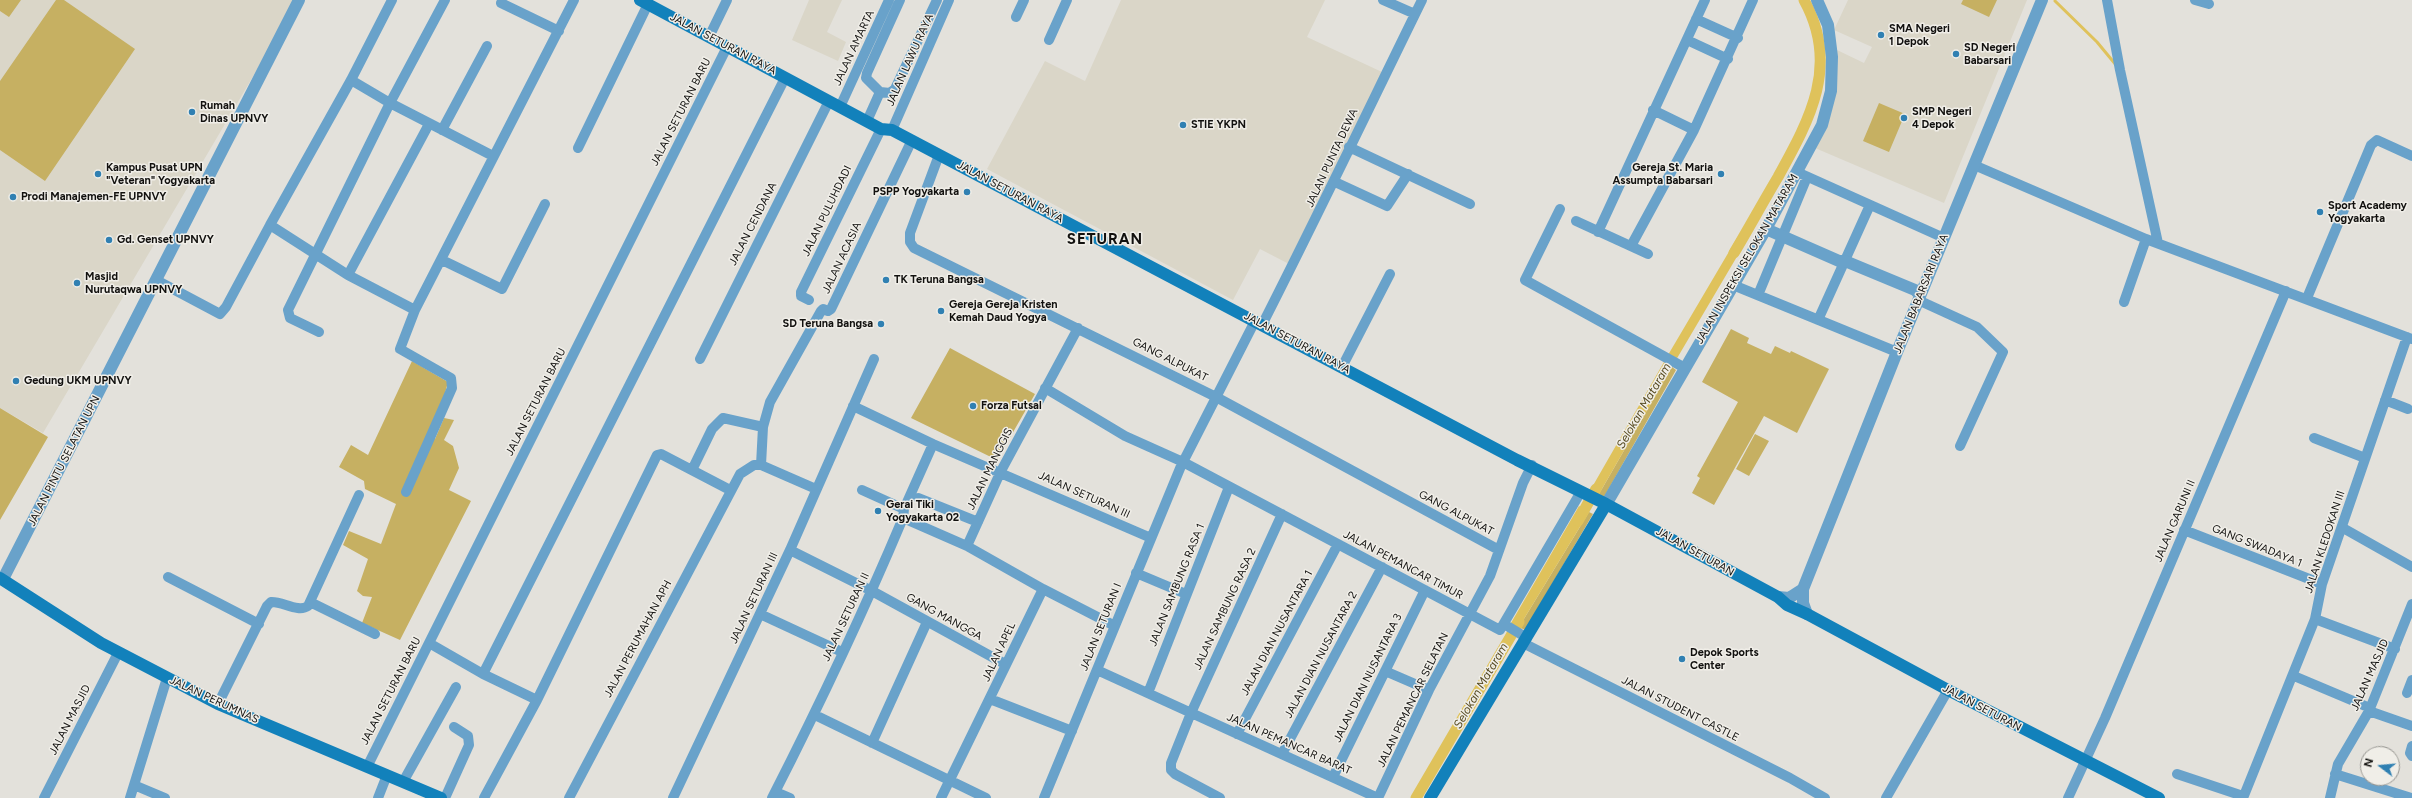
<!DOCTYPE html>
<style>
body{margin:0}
#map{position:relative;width:2412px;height:798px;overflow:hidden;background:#e3e1db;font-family:Figtree,sans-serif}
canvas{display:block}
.north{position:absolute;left:2360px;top:746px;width:40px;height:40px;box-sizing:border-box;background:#f0eee8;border:1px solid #979691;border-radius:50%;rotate:286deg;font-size:11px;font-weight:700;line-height:16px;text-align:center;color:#12110f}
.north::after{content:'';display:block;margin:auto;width:14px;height:18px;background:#3080b2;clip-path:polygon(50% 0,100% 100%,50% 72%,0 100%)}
</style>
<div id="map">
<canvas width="2412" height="798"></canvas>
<div class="north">N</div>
</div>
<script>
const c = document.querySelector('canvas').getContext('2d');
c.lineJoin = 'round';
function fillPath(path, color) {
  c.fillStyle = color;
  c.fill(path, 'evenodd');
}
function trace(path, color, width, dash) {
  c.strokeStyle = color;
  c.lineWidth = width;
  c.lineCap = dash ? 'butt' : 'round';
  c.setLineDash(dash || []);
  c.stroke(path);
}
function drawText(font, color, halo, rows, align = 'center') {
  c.font = font + ' Figtree,sans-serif';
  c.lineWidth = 3;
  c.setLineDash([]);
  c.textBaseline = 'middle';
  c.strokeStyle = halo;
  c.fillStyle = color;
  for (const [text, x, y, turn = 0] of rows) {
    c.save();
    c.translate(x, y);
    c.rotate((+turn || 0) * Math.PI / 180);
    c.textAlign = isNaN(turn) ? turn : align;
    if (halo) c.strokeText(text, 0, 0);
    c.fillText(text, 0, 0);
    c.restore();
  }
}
fillPath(new Path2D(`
 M0,0H298L43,433L0,408Z
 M809,0H842L827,32L846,42L838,61L792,40Z
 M1121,0H1325L1307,37L1382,72L1289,264L1260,249L1233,300L987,169L1045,61L1085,81Z
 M1848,0H2027L1944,203L1815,148L1837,66V50L1864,63L1872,47L1834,30Z`), '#dad6c8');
fillPath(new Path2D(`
 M0,0H21L9,17L0,11Z
 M56,0H64L135,49L45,181L0,150V81Z
 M1963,0H1997L1989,17L1961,4Z
 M1879,103L1905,114L1889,152L1863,141Z
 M1731,329L1749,338L1747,343L1771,354L1775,346L1790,353L1791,351L1829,369L1797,433L1764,416L1714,505L1692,493L1700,478L1697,476L1738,402L1702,382Z
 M950,348L1035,394L997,460L911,418Z
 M412,361L448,382L434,435L435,439L444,418L454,420L444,440L453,446L459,468L449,490L471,501L400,640L362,623L372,597L363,596L357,591L368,559L343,545L349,531L381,544L396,504L365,489L364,481L339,467L351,445L368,455Z
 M1672,367L1676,370L1604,497L1599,494Z
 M0,408L48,437L0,520Z
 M1755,434L1769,441L1749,476L1736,469Z
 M1589,512L1593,514L1525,630L1519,627Z`), '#c6b062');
fillPath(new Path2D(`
 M1737,238L1745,243L1676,360L1668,355Z
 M1664,362L1672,367L1599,494L1591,489Z
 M1579,506L1589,512L1519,627L1511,623Z`), '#dfc25b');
trace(new Path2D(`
 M2055,1L2097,42L2116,65`), '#dfc25b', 3);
trace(new Path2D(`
 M1734,253C1749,228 1763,202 1778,177C1810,119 1840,65 1804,0
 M1578,521L1596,489
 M1416,798L1519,622`), '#dfc25b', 11);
trace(new Path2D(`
 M1383,0L1415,14
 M2107,0L2120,70L2158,243
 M2195,0L2209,4
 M501,3L559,31
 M1016,17L1024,0
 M1696,19L1738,38
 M709,37L727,0
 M1049,40L1067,0
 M1687,40L1728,59
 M351,80L390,103L493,156
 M880,92L890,93L895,89L937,0
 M840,107L889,0
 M1653,110L1694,130
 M867,121L880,92L866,78L867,73L900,0
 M429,124L348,275L415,310L574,0
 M442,130L487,46
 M892,130L949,0
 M1349,147L1470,204
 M578,148L648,4
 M939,155L910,233V242L914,248L1216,397L1499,550
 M1974,165L2146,239L2412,339
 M1797,172L1944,238
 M1335,182L1387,206L1408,174
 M1560,209L1525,280L1685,368
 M1576,221L1648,254
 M1598,232L1705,0
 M1631,246L1694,130L1753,0
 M442,260L502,289L545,204
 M348,275L270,225L351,80L392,0
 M156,280L220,314L226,307L270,225
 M1733,285L1897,352
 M1758,295L1807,177
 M2307,298L2371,145L2377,140L2412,156
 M809,300L801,296V292L881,129
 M1918,300L1977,327L2003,352L1960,446
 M2124,302L2146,239
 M1818,320L1870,205
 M1262,325C1317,217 1369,108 1422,0
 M319,332L290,318L288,310L390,103L445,0
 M700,359L829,101
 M1342,367L1390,274
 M1045,388L1125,436L1183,462L1500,630L1579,495
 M2385,400L2408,409
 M853,406L933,444L1151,538
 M2314,438L2365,458
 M761,465L763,427L770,402L821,311L823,309L828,311L831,309L912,140
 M692,470L712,429L723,418L763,427
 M862,490L904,509
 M406,492L452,388L451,378L400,349L415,310
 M918,498L978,522
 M903,518L967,546L1043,589
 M2343,528L2412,567
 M2184,530L2322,584
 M967,546L1001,471L1078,328
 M790,550L872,591L1005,664
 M1136,573L1186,594
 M168,577L259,624
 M310,602L375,634
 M760,614L842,652
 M2315,619L2395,649
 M1504,624L1527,638
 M429,643L483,674L537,700
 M1523,643L1790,778L1825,798
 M1097,670L1378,798
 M1385,671L1429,690
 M483,674L785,78
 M2294,676L2370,708
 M1148,693L1229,487
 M2407,693L2412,680
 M990,699L1072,731
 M218,704L267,606L271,602C282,601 298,613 308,606L359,495
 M2369,711L2412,726
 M815,715L986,798
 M1237,734L1338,544
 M872,743L927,622
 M2412,746L2410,753L2412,756
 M1282,754L1382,567
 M367,767L727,47
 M2177,774L2243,796
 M2335,774L2411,798
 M1333,777L1425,590
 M403,782L456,687
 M134,785L165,798
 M776,792L790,798
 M44,798L118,653
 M130,798L167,678
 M378,798L387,775
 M445,798L469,745L468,736L454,727
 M484,798L537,700L657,455L661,454L730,490
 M569,798L740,474L754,465H761L816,489
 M673,798L790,550L874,359
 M772,798C819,706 863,613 903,518L904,509L933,444
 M941,798L1043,589L1115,626
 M1044,798L1181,466L1255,321
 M1220,798L1175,774L1171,770V763L1191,713L1282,514
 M1378,798L1429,690L1490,576L1523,483L1532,465
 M1886,798L1948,690
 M2068,798L2105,718L2286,291
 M2243,798L2315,619L2322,584L2407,337
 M2330,798L2338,764L2369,711L2412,604`), '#69a2ca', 10);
trace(new Path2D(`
 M1766,229L1839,261H1845L1915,290L1920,295
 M1604,508L1766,229L1822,125L1831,91L1832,57L1828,25L1817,0
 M3,579L299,0
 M1778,597L1789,598L1803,589
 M1807,614L1803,603V589L1897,352L2042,0`), '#69a2ca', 12);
trace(new Path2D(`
 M640,0L881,129L892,130L1517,460L1606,504L1778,597L1787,605L1807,614L1948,690L2159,798
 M0,578L101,643L218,704L441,798
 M1430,798L1604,508`), '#1281bb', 12);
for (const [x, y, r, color] of [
 [1881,35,4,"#3080b2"],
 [1956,54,4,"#3080b2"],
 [192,112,4,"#3080b2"],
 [1904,118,4,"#3080b2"],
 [1183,125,4,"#3080b2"],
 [98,174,4,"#3080b2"],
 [1721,174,4,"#3080b2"],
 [967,192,4,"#3080b2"],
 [13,197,4,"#3080b2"],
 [2320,212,4,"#3080b2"],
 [109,240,4,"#3080b2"],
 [886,280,4,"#3080b2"],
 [77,283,4,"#3080b2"],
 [941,311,4,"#3080b2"],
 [881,324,4,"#3080b2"],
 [16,381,4,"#3080b2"],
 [973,406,4,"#3080b2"],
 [878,511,4,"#3080b2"],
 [1682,659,4,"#3080b2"]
]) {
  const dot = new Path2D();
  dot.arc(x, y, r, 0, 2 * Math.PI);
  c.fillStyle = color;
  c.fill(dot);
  trace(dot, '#f0eee8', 1.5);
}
drawText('bold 11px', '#12110f', '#f0eee8', [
 ["SMA Negeri",1889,29],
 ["1 Depok",1889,42],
 ["SD Negeri",1964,48],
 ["Babarsari",1964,61],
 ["Rumah",200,106],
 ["Dinas UPNVY",200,119],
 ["SMP Negeri",1912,112],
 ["4 Depok",1912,125],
 ["STIE YKPN",1191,125],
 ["Kampus Pusat UPN",106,168],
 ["\"Veteran\" Yogyakarta",106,181],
 ["Gereja St. Maria",1713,168,"right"],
 ["Assumpta Babarsari",1713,181,"right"],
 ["PSPP Yogyakarta",959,192,"right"],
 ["Prodi Manajemen-FE UPNVY",21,197],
 ["Sport Academy",2328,206],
 ["Yogyakarta",2328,219],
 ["Gd. Genset UPNVY",117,240],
 ["Masjid",85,277],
 ["Nurutaqwa UPNVY",85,290],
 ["TK Teruna Bangsa",894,280],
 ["Gereja Gereja Kristen",949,305],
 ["Kemah Daud Yogya",949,318],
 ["SD Teruna Bangsa",873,324,"right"],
 ["Gedung UKM UPNVY",24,381],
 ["Forza Futsal",981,406],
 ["Gerai Tiki",886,505],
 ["Yogyakarta 02",886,518],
 ["Depok Sports",1690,653],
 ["Center",1690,666]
], 'left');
drawText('11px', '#12110f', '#f0eee8', [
 ["JALAN SETURAN RAYA",723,44,28],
 ["JALAN AMARTA",854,48,-65],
 ["JALAN LAWU RAYA",910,60,-66],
 ["JALAN SETURAN BARU",681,112,-63],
 ["JALAN PUNTA DEWA",1332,158,-65],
 ["JALAN SETURAN RAYA",1010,192,28],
 ["JALAN PULUHDADI",827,211,-64],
 ["JALAN CENDANA",753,224,-63],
 ["JALAN ACASIA",842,258,-65],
 ["JALAN INSPEKSI SELOKAN MATARAM",1747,259,-60],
 ["JALAN BABARSARI RAYA",1921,294,-68],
 ["JALAN SETURAN RAYA",1297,343,28],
 ["GANG ALPUKAT",1170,360,27],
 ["JALAN SETURAN BARU",536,402,-63],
 ["JALAN PINTU SELATAN UPN",64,461,-63],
 ["JALAN MANGGIS",990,469,-64],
 ["JALAN SETURAN III",1084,495,24],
 ["GANG ALPUKAT",1456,513,28],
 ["JALAN GARUNI II",2175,521,-67],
 ["JALAN KLEDOKAN III",2325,542,-72],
 ["GANG SWADAYA 1",2257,546,22],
 ["JALAN SETURAN",1695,552,29],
 ["JALAN PEMANCAR TIMUR",1403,565,28],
 ["JALAN SAMBUNG RASA 1",1177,585,-68],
 ["JALAN SETURAN III",754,598,-65],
 ["JALAN SAMBUNG RASA 2",1225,609,-65],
 ["JALAN SETURAN II",846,617,-65],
 ["GANG MANGGA",944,617,29],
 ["JALAN SETURAN I",1101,627,-68],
 ["JALAN DIAN NUSANTARA 1",1277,633,-62],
 ["JALAN PERUMAHAN APH",638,639,-62],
 ["JALAN APEL",999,652,-65],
 ["JALAN DIAN NUSANTARA 2",1321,655,-62],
 ["JALAN MASJID",2370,675,-66],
 ["JALAN DIAN NUSANTARA 3",1368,678,-64],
 ["JALAN SETURAN BARU",391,691,-63],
 ["JALAN PERUMNAS",214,700,25],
 ["JALAN PEMANCAR SELATAN",1413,700,-64],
 ["JALAN SETURAN",1982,708,28],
 ["JALAN STUDENT CASTLE",1680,709,27],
 ["JALAN MASJID",70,720,-63],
 ["JALAN PEMANCAR BARAT",1289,744,24]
]);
drawText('italic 12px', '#574b21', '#f0eee8', [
 ["Selokan Mataram",1644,406,-60],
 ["Selokan Mataram",1481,686,-60]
]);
c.letterSpacing = '1px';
drawText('bold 15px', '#12110f', '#f0eee8', [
 ["SETURAN",1105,240]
]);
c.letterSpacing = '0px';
</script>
